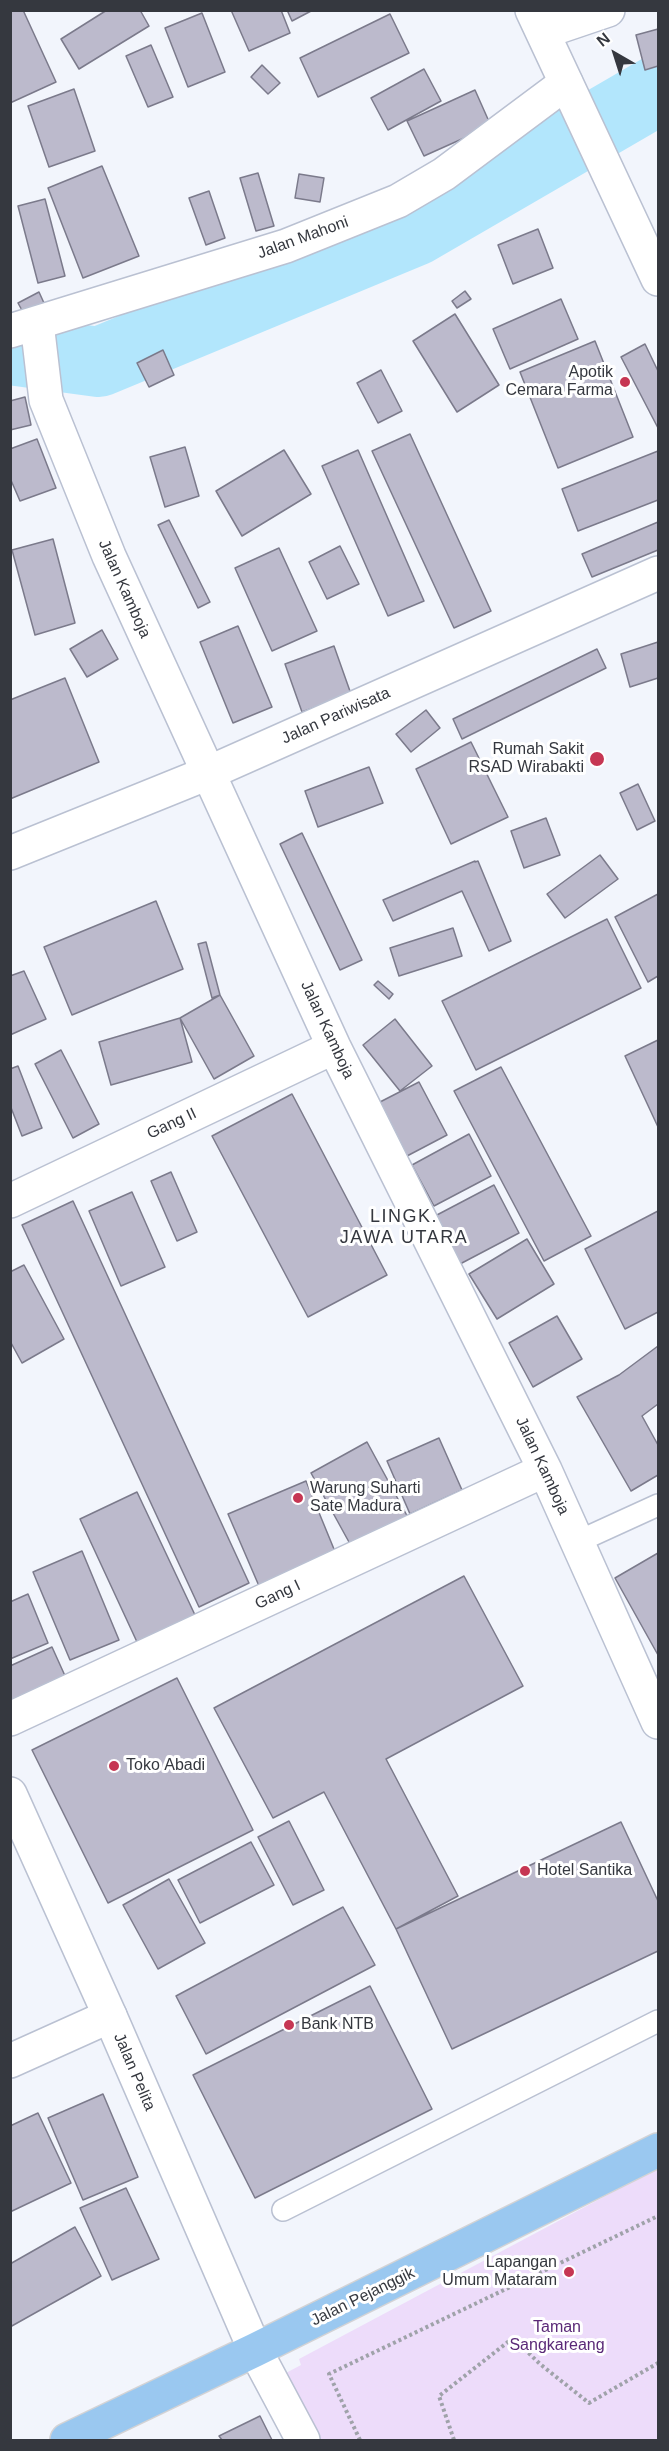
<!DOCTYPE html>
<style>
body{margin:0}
#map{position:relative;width:669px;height:2451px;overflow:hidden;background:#f2f5fc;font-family:Helvetica,sans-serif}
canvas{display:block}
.frame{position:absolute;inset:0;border:12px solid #35383f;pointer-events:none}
.north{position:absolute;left:585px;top:24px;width:60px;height:60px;-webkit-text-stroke:4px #fff;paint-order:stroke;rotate:321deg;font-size:16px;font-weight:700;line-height:24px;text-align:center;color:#35383f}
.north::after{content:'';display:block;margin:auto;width:21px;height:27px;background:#35383f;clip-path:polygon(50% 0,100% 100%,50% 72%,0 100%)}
</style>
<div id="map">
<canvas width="669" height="2451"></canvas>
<div class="frame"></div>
<div class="north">N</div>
</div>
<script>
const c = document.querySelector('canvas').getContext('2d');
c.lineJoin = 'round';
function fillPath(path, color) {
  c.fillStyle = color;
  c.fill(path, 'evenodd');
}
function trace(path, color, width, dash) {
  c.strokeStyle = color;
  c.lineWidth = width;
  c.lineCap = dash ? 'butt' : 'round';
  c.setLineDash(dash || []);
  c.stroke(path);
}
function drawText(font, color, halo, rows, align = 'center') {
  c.font = font + ' Helvetica,sans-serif';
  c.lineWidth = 6;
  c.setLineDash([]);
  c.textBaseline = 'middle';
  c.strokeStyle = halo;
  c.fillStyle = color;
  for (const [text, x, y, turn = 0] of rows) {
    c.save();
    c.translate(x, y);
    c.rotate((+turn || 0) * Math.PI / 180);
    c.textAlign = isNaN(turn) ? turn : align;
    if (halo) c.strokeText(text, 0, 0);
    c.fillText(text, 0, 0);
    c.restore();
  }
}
fillPath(new Path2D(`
 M658,2168V2440H293L265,2384L301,2365L299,2359Z`), '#eddcfa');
trace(new Path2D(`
 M10,350L99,362L415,231L658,90`), '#b2e6fc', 70);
const building = new Path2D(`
 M10,10H23L56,82L10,103Z
 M107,10H140L149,26L79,69L61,39Z
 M231,10H281L290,33L249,51Z
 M287,10H313L292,21Z
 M202,13L225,72L188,87L165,28Z
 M390,14L409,53L318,97L300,58Z
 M658,29V66L645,70L636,35Z
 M151,45L173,97L148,107L126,56Z
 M262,65L280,83L268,94L251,77Z
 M424,69L441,101L388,130L371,98Z
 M74,89L95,151L49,167L28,106Z
 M475,90L491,126L424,156L407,121Z
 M102,166L139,256L83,278L48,188Z
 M258,173L274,226L256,231L240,178Z
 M299,174L324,178L320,202L295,198Z
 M209,191L225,238L206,245L189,198Z
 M45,199L65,276L38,283L18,206Z
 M538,229L553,268L513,284L498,245Z
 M465,291L471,299L457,308L452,301Z
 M39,292L44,303L24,314L18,303Z
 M561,299L578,339L510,369L493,329Z
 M455,314L499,385L457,412L413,341Z
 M595,341L633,437L558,468L520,372Z
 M645,344L658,371V428L621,357Z
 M163,350L174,375L149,387L137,363Z
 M381,370L402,411L378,423L357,383Z
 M25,397L31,425L10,430V401Z
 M410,434L491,611L454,628L372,451Z
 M37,439L56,488L20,501L10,478V449Z
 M185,447L199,496L165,507L150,457Z
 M284,450L311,494L242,536L216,491Z
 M358,450L424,601L388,616L322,466Z
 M658,451V500L578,531L562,489Z
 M169,520L210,602L198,608L158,525Z
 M658,522V550L592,577L582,554Z
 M53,539L75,623L35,635L12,550Z
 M340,546L359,584L327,599L309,562Z
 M279,548L317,631L272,651L235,568Z
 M238,626L272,707L233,723L200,642Z
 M102,630L118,659L87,677L70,649Z
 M658,642V678L630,687L621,654Z
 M334,646L351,694L302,712L285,664Z
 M597,649L606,668L462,739L453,719Z
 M65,678L99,762L10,799V700Z
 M426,710L440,728L411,752L396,734Z
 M471,742L508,817L451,844L416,769Z
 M369,767L383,803L318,827L305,791Z
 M638,784L655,821L637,830L620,793Z
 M546,818L560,855L524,868L511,831Z
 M302,833L362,960L340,970L280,844Z
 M600,855L618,879L565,918L547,894Z
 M475,861V862L478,861L511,941L489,951L462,891L393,921L383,900Z
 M658,894V976L648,982L615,917Z
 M156,901L183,969L72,1015L44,947Z
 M607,919L641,988L476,1070L442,1001Z
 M453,928L462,956L399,976L390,948Z
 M206,942L220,995L212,998L198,944Z
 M24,971L46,1019L10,1035V976Z
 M378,981L393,994L389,999L374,985Z
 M220,995L254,1056L214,1079L180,1018Z
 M180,1018L192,1062L111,1085L99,1042Z
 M395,1019L432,1066L400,1091L363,1045Z
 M658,1040V1127L625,1056Z
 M61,1050L99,1124L73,1138L35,1064Z
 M18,1066L42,1128L22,1136L10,1105V1069Z
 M501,1067L591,1236L544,1261L454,1091Z
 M419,1082L447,1135L407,1156L380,1102Z
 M292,1094L387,1275L308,1317L212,1136Z
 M469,1134L491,1176L434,1206L412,1165Z
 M171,1172L197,1232L177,1241L151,1181Z
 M494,1185L519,1233L460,1264L435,1216Z
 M132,1192L165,1267L121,1286L89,1211Z
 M73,1201L249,1583L199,1607L22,1225Z
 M658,1211V1312L625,1329L585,1249Z
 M527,1239L554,1284L497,1319L469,1274Z
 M24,1265L64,1339L22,1363L10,1341V1272Z
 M557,1316L582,1359L533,1387L509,1343Z
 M658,1346V1404L642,1416L658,1445V1475L631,1491L577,1397L619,1375Z
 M439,1438L462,1490L410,1514L387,1461Z
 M367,1442L411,1523L355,1553L311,1473Z
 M306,1481L336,1554L259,1586L228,1514Z
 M137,1492L195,1615L137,1642L80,1519Z
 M82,1551L119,1640L70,1660L33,1572Z
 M658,1553V1655L615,1578Z
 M464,1576L523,1686L386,1759L458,1896L396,1929L324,1792L273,1818L214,1708Z
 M28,1594L48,1643L10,1659V1602Z
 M52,1647L66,1678L10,1703V1666Z
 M177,1678L253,1830L108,1903L32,1750Z
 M289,1821L324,1890L293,1905L258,1837Z
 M621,1822L658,1901V1951L452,2049L396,1929Z
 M251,1842L274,1885L200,1923L178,1880Z
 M169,1879L205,1943L158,1969L123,1905Z
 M343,1907L375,1965L206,2054L176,1996Z
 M370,1986L432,2109L255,2198L193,2075Z
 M103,2094L138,2177L83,2200L48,2118Z
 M38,2113L71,2183L10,2212V2126Z
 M126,2188L159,2259L112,2280L80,2208Z
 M75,2227L101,2276L10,2327V2264Z
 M260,2416L272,2440H222L219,2436Z`);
fillPath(building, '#bcbacc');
trace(building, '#7b7a8b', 1.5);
const service = new Path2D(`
 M577,1542L658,1505
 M283,2210L658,2021`);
const minor = new Path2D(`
 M543,32L608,10
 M37,323L46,400L109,556L334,1047L545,1470L658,1722
 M10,331L286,246L398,201L444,174L566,83
 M10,1201L334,1047
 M10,1719L545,1470
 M10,2061L110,2016
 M255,2350L303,2440`);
const tertiary = new Path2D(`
 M532,10L658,279
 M10,853L208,773L658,573
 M10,1794L110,2016L255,2350`);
const primary = new Path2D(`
 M67,2440L255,2350L658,2150`);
trace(service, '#bac1d2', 24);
trace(minor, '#bac1d2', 36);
trace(tertiary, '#bac1d2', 36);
trace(primary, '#d3d3d5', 36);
trace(new Path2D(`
 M360,2440L329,2374L658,2216
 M454,2440L439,2396L513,2338L540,2364L589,2403L658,2363`), '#9fa2a9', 4, [3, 3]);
trace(service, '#fff', 21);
trace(minor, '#fff', 33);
trace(tertiary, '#fff', 33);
trace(primary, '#9ac8f0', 33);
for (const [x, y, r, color] of [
 [625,382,6,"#c63653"],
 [597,759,8,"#c63653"],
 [298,1498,6,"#c63653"],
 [114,1766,6,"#c63653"],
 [525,1871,6,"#c63653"],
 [289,2025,6,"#c63653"],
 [569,2272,6,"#c63653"]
]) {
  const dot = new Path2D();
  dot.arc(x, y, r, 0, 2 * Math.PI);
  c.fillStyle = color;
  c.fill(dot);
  trace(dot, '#fff', 2);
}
drawText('16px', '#35383f', '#fff', [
 ["Jalan Mahoni",303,238,-20],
 ["Jalan Kamboja",124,589,66],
 ["Jalan Pariwisata",336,716,-24],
 ["Jalan Kamboja",327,1030,65],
 ["Gang II",172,1124,-25],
 ["Jalan Kamboja",542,1466,65],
 ["Gang I",278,1595,-25],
 ["Jalan Pelita",134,2072,67],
 ["Jalan Pejanggik",363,2297,-26]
]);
drawText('16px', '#35383f', '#fff', [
 ["Apotik",613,373,"right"],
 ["Cemara Farma",613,391,"right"],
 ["Rumah Sakit",584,750,"right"],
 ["RSAD Wirabakti",584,768,"right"],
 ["Warung Suharti",310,1489],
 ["Sate Madura",310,1507],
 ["Toko Abadi",126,1766],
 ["Hotel Santika",537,1871],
 ["Bank NTB",301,2025],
 ["Lapangan",557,2263,"right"],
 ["Umum Mataram",557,2281,"right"]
], 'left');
drawText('16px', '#5a2977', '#fff', [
 ["Taman",557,2328],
 ["Sangkareang",557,2346]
]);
c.letterSpacing = '1.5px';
drawText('18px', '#35383f', '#fff', [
 ["LINGK.",404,1217],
 ["JAWA UTARA",404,1238]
]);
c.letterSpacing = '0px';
</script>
